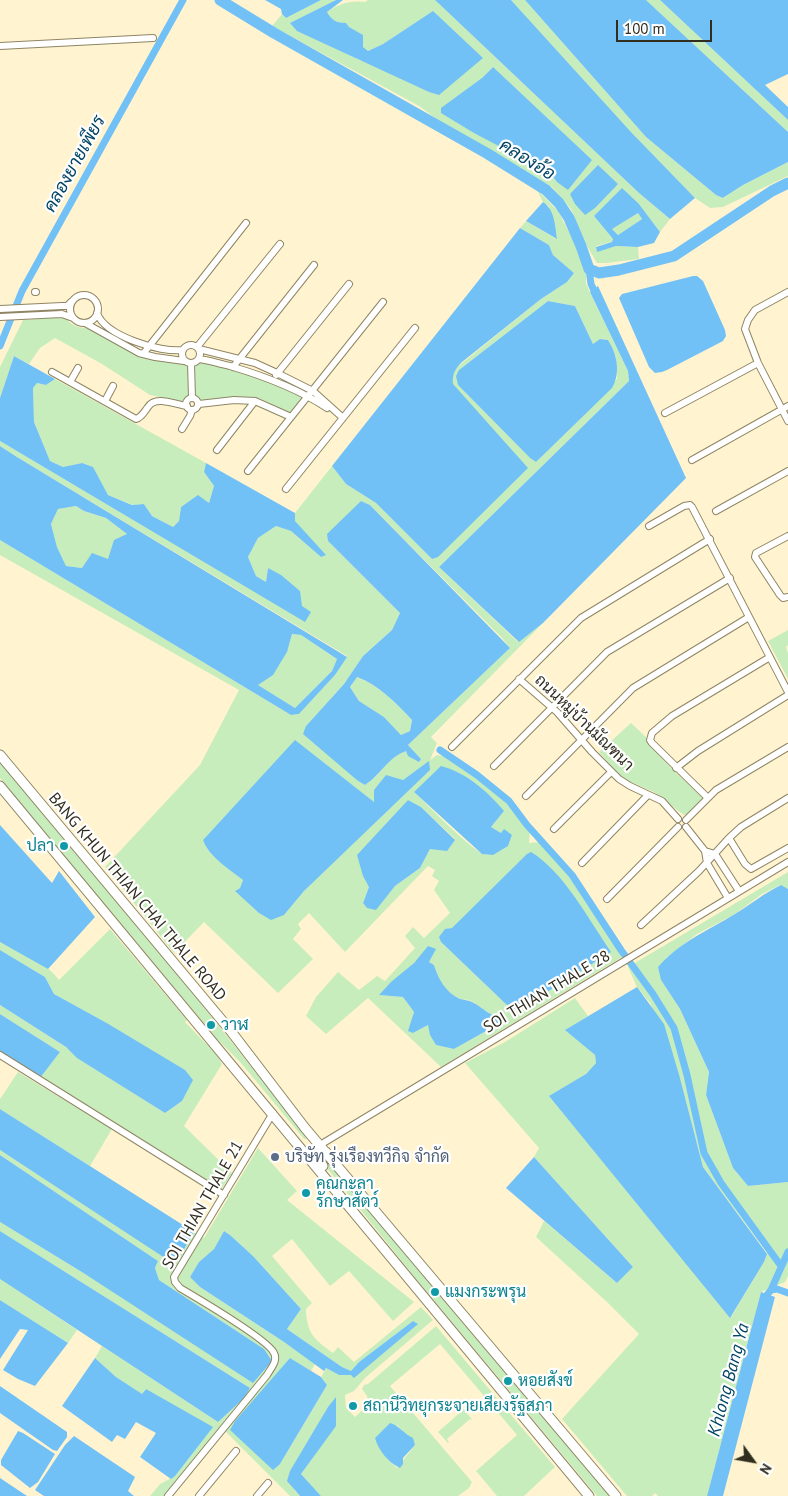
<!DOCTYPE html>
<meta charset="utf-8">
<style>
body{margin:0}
#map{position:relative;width:788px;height:1496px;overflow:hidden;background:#fff4cf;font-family:"PT Sans",sans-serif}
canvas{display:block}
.north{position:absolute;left:728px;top:1436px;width:50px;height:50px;-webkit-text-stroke:4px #fff;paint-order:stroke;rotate:122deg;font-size:14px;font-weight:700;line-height:20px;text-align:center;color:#312d1f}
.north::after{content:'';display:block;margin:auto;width:18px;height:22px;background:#312d1f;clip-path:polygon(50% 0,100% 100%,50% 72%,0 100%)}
.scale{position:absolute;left:616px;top:20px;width:96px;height:22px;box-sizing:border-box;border:2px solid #312d1f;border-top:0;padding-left:6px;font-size:15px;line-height:18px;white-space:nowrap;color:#312d1f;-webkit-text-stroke:4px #fff;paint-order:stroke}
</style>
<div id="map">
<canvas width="788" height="1496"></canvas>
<div class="north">N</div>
<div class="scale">100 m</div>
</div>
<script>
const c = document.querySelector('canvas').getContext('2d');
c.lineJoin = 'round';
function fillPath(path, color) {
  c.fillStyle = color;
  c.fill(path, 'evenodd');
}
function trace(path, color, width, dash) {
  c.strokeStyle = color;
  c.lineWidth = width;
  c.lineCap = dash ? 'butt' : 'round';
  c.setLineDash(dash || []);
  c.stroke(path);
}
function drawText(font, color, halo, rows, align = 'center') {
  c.font = font + ' "PT Sans",Sarabun,sans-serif';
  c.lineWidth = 4.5;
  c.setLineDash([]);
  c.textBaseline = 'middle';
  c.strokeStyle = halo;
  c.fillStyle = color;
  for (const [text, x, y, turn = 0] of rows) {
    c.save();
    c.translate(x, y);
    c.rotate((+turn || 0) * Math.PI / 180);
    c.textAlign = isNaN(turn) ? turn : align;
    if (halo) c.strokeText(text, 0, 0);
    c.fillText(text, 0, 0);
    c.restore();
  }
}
fillPath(new Path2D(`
 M321,0H336L291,23L361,61L433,11L383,44L368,51L363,47V35L330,18L327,12C338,4 351,0 365,2L368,0H435L639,193L670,219L660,232L639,204L594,216L613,239L612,242L596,246L597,251L616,246L638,247L639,259L606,263H597L587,246L571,209L552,187L442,123L419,106L272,26L282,14L286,18ZM493,67L557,182L550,173L536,164L482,78Z
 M511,0H525L646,137L716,195L724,198L743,185L788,162V176L723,207L710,208L695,198L631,132Z
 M646,0H660L788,120V132Z
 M537,190L558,211L577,247L586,272V284L628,371L629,381L439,567L518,642L543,623L431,737L437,743L430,760L437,755L443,756C481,779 502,795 530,831L529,843L540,842L566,872L622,957L441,1067L368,998L326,1034L306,1016L316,997L338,972L359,990L377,976L385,981L415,948L405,936L413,927L424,938L450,913L434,890L439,881L432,876L435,870L428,866L345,952L309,913L298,924L301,929L293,939L313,959L278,993L204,922L174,953L105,867L200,765L239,690L0,555V540L291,715L299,714L335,675L347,656L17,457L0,446V441L305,621L302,606L268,568L266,582L256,576L248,557L258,538L276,526L291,531L321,557L325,555L294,521L295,513L332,466L346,484L376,503L432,559L453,384V375L456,368L541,299L567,282L574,273L553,255L549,245L520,228L526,221L556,239L549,206L543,202ZM548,301L575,306L593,344L600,339L608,340C616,352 617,365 617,379L536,462L530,458L458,385L459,370ZM361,501L370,505L502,638L510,648L408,745L421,759L406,751C386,758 381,776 365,785L358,781L306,726L344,684L363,656L392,630L400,613L328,541ZM295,741L374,803L403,780L429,762L304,891L284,915L236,890L240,888L243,880C229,869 209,857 203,840ZM414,792L504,811L491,827L501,833L512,835L508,846C500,850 493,857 484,854C472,851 426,803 414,792ZM408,800L421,807L455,839L430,849L420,868L395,886L376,909L363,903L396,814ZM452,928L518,1010L510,1008L441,942L444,930ZM429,946V962L434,965C438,978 446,993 460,999C463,1000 468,999 471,1001C484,1008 487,1016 502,1017L495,1026L454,1049L436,1045L428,1025L413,1033L411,1024L414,1012L403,997L379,995L414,963Z
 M638,213L642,219L618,235L611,229Z
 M65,317C73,327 79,329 92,327C120,351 146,354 181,362C193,369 197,361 210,363C240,368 273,384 302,395L303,398L292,414L261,399L251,397L202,401L199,398L189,395L183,402L150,395L102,364L55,338L40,348L29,364L14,356L0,398V367L23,320Z
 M55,379L206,463L204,472L214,486L209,503L198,496L181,507L179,521L173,527L152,516L144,504L133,505L108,495L92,467L82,463L63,467L50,461L34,422L33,388L37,383L46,385Z
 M76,506L84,511L106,518L127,534L108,559L82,568L66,566L57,547L51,524L58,509Z
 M788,630V645L786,647L788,653V679L768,641Z
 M292,634L301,635L337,659L332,671L295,708L258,685C278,671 286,657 292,634Z
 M356,677C379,685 396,703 412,720L410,731L401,735L384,717L359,701L350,687Z
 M631,723L648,739L652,747L674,771L702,796L703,799L688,814L685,815L681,813L654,792L622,778L599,752Z
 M0,760L177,973L307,1137L306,1139H304L241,1063L217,1039L0,778Z
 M788,872V889L780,885L762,894L735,914L697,934L666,958L661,980L680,1009L709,1072L706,1095L733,1168L748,1186L788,1182V1276L785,1282L761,1292L707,1496H658L655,1493L652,1496H627L562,1419L639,1334L607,1302L536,1237L544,1221L617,1283L633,1267L534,1157L539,1148L465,1063L505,1042L575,998L588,1016L566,1030L595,1055L596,1063L586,1074L550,1097L731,1317L764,1262L767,1253L703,1167L680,1078L650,1003L637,987L628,967Z
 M110,929L187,1020L185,1022L217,1055L222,1064L184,1126L232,1173L221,1190L40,1078L60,1052L0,1014V1005L66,1047L78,1058L165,1113L182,1101L105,1022L54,994L45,977L0,950V942C18,952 48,963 59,980Z
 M18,1072L112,1129L90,1166L0,1109V1099Z
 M258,1148L297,1191L287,1200L414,1302L393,1321L349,1271L330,1286L292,1239L272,1256L312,1303L306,1309C307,1334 314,1339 333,1353L338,1347L354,1362L421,1307L433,1320L365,1378L354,1391L345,1395L346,1408L355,1417L369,1404L367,1396L362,1389L364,1385L368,1384L436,1326L555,1467L524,1496H497L476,1471L517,1435L440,1344L390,1386L472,1482L469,1488L458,1496H321L301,1474L312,1459L328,1407L314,1433L294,1490L300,1496H290L224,1430L171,1496H150L160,1484L175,1476L145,1389L142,1395L116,1377L95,1358L102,1346L218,1422L250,1388L0,1231V1222L85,1274L264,1349L159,1280L155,1268L158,1261L0,1155V1150L171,1261L178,1260L194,1232L204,1238ZM224,1231L230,1235L253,1256L301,1309L287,1329L342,1367L351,1371L359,1362L413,1321L351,1375H339L326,1368L321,1377L327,1385L280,1464L290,1358L311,1371L315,1364L284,1342L200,1287L190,1277L199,1262L214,1249ZM397,1425L415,1445L397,1468L385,1456Z
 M321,1153L611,1496H597L417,1280L318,1157Z
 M0,1279L77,1330L68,1343L0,1300Z
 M464,1409L473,1421L470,1419L447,1439L449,1442L448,1443L438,1432Z`), '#c8edbd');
fillPath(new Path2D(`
 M265,0H321L286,18L282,14L281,9Z
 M336,0H343L327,12C331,20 337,23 346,23L349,27L363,35V47L368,51L383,44L433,11L483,58L439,95L429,92L297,31L290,23Z
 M435,0H511L631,132L695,198L670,219L639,193Z
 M525,0H646L788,132V162L743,185L723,198L716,195L646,137Z
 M660,0H788V74L765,85L788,107V120Z
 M493,67L592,160L568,190L557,182L550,173L474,133L441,113V108L482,78Z
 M598,165L618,184L595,208L585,215L575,204L570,194Z
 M622,188L639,204L660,232L654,243L638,247L616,246L597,252L596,247L612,242L613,239L594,216ZM638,213L642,219L618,235L612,229Z
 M543,202C555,210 555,226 557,239L526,221Z
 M520,228L549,245L553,255L574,273L567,282L541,299L462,362C455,369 452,374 453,384L528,468L438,557L432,559L376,503L346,484L332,466Z
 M693,276H697L703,281L725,330L726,336L723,341L667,370L662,372L655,373L649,367L619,298L622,294L626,293Z
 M598,286L686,478L543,623L519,642L439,567L629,381L628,371L590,292Z
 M548,301L575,306L593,344L600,339L608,340C617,354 621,373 612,388L536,462L530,458L458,385L456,376L459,370Z
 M14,356L55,379L46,385L37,383L33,388L34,422L50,461L63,467L82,463L93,467L108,495L132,505L144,504L152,516L173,527L179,521L181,507L198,495L209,503L214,486L204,472L206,463L295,513V521L326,555L321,557L291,531L276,526L258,538L248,557L256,576L266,582L268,568L281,575L300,591L302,606L311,612L305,622L0,441V398Z
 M0,446L17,457L347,657L335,675L299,714L291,715L0,540ZM76,506L84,511L106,518L127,534L114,540L108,559L92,553L82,568L66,566L57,547L51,524L58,509ZM292,634L301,635L337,659L332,671L295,708L258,685L273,675L287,652Z
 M361,501L370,505L510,648L408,745L421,759L419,762L408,756L406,751C387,758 381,775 365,785L358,781L303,734L306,726L344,684L363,656L392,630L400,613L328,541L327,534ZM357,677C379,685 396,703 412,720L410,731L401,735L384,717L359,701L350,687Z
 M295,740L374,802V790L386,775L403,780L429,761L430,770L304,891L284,915L271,920L259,913L235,891L240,888L243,880C229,869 209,857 203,840Z
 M441,766C467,773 487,791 504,811L491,827L501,833L504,829L512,835L508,846L493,855L482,854L414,792Z
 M408,800L421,807L455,840L447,851L430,849L420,868L395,886L376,910L367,908L363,903L369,887L363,876L357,855Z
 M0,825L52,883L59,871L95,917L48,969L0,942Z
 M531,852C564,872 589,920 611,952L518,1010L510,1008L441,942L439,937L445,929L452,928L527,854Z
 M781,885L788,889V1182L748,1186L733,1168L706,1095L709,1072L680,1009L661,980L658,967C680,942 707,931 735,914C750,905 764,893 781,885Z
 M428,946L436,949L429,962L434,965C438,978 446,993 460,999C464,1000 468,1000 472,1002C484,1008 488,1016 503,1017L495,1026L454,1049L436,1045L430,1035L428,1025L413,1033L408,1031L414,1012L403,997L379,995L391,982L414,963Z
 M0,950L45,977L54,994L105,1022L185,1070L193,1080L182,1101L165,1113L77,1058L66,1047L0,1005Z
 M637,987L664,1024L680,1078L703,1167L767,1254L764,1262L730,1318L549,1096L586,1074L596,1063L595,1055L565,1030Z
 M0,1014L60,1052L40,1078L0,1053Z
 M0,1109L194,1232L178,1260L171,1262L0,1150Z
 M0,1155L158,1261L155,1268L159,1280L264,1349L272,1361L253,1383L85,1274L0,1222Z
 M534,1157L633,1267L617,1283L506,1188Z
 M0,1231L250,1388L244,1398L218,1422L0,1279Z
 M224,1231L230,1235L253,1256L301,1309L287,1329L342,1367L351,1371L359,1362L413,1321L418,1324L354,1378L351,1375H339L326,1368L324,1371L284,1342L200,1287L190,1277L199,1262L214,1249Z
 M761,1292L775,1297L723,1496H707Z
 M0,1300L68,1343L35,1386L18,1379L3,1370L28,1330L20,1329L0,1359Z
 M95,1358L116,1377L142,1394L146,1389L213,1427L175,1476L171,1479L140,1457L156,1433L136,1422L125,1439L117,1435L112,1442L62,1406Z
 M290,1358L321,1377L327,1385L280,1464L273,1470L230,1430L235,1421Z
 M0,1386L67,1432V1437L57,1451L53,1450L0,1413Z
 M336,1397V1426L301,1474L321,1496H300L287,1481L290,1471L328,1407Z
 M390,1423C400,1426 404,1434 413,1438L415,1445L403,1458V1464L400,1468C389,1463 378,1450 375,1438Z
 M18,1431L23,1433L55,1454L38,1482L30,1488L1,1465V1460Z
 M74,1436L135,1477L128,1491L134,1496H44L35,1490L65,1445Z
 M0,1478L27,1496H0Z`), '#71c1f7');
trace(new Path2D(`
 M589,269L591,284L597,297
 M0,346L22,291L183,0
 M440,750L477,775L509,801L527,825L572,875L621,950L653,994L674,1028L687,1075L704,1153L721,1183L781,1266
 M771,1290L788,1252
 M765,1302L767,1295L771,1290L777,1289L788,1293`), '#71c1f7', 7);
trace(new Path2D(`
 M220,0L274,33L488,154L546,190L559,203L569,218L581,246L589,269L599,273L619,270L674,256L772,191L788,183`), '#71c1f7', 11);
const minor = new Path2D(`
 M0,46L153,38
 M35,292H36
 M788,292L755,310L748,320L745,329L758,363L788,421
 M70 309a14 14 0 1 1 28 0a14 14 0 1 1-28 0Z
 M0,309L62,306H67L71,302
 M97,313C105,336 160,353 183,350
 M0,317L62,314L73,318
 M85,323L139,353L155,357L184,361
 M182 354a9 9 0 1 1 18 0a9 9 0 1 1-18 0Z
 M197,347L280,244
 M199,349L255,363L277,373L313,391L343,418
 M143,354L246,223
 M199,359C209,360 219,364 230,366C264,376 297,388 327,408
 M191,363L192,398
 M233,367L314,265
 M52,372L136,419C142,417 144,412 148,407C155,395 174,404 187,406
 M276,375L349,284
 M70,382L78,368
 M186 404a6 6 0 1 1 12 0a6 6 0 1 1-12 0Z
 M105,401L113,386
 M199,404L234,400L255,401L291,417
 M665,413L758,363
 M182,429L190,416L192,410
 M217,450L255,401
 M692,460L788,406
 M248,471L383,302
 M286,489L415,328
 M716,511L788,471
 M649,526L684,506L690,505L692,507L788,692
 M788,536L756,553L755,557L780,595L783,598L788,597
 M519,679L557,712L592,752L619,779L630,786L662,801L678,819
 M452,747L581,618L710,539
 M494,766L607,652L730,578
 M676,768L698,751L788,695
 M526,796L633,688L749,617
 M708,798L652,743L650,740L652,733L672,716L770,657
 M686,820L716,790L788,747
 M686,827L705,851L715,854L739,891
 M554,829L611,772
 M729,838L745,864L751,869L788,848
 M705,851L707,863L728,898
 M582,863L648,795
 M607,899L678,827
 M641,925L699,871L729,838L741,827L788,798
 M0,1055L224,1195
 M320,1145L788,862
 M168,1496L267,1375C271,1368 278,1361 274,1353C268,1340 197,1298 180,1288L175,1282L174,1277L273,1113
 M199,1496L236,1451
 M257,1496L268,1483`);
const secondary = new Path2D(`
 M0,755L230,1030L305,1128L616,1496
 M0,786L589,1496
 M323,1166L316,1157V1153L320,1150L326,1152`);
trace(minor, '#8f8564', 8);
trace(secondary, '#8f8564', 11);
trace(minor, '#fff', 6);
trace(secondary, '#fff', 9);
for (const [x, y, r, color] of [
 [64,846,5,"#0f9aa8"],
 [211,1025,5,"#0f9aa8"],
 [275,1157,5,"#5c6f8a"],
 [306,1193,5,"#0f9aa8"],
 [435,1292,5,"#0f9aa8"],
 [508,1381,5,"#0f9aa8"],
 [353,1406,5,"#0f9aa8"]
]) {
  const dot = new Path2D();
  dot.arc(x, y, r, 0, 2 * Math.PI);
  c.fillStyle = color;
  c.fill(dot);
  trace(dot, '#fff', 2);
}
drawText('16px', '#312d1f', '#fff', [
 ["ถนนหมู่บ้านมัณฑนา",584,723,44],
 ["BANG KHUN THIAN CHAI THALE ROAD",137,897,50],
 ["SOI THIAN THALE 28",547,992,-31],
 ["SOI THIAN THALE 21",203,1205,-60]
]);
drawText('16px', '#0d838f', '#fff', [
 ["ปลา",54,846,"right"],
 ["วาฬ",221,1025],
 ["คุณกะลา",316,1184],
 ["รักษาสัตว์",316,1202],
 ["แมงกระพรุน",445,1292],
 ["หอยสังข์",518,1381],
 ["สถานีวิทยุกระจายเสียงรัฐสภา",363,1406]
], 'left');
drawText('16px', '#4e5e75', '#fff', [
 ["บริษัท รุ่งเรืองทวีกิจ จำกัด",285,1157]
], 'left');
drawText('italic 18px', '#046', '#fff', [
 ["คลองอ้อ",527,160,32],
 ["คลองยายเพียร",75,164,-61],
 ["Khlong Bang Ya",729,1380,-75]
]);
</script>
